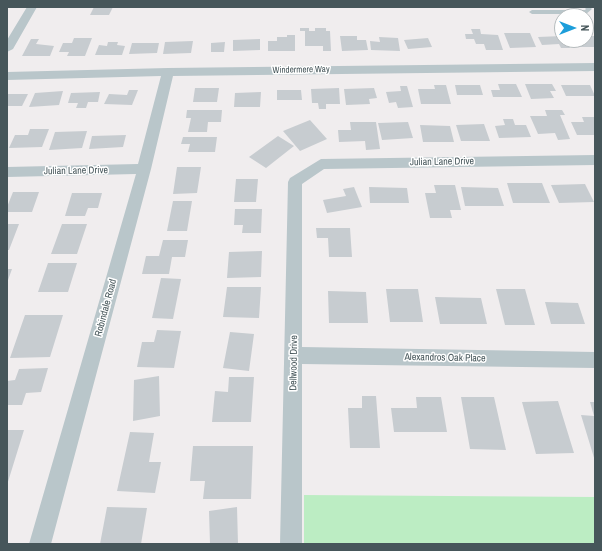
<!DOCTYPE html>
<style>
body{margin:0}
#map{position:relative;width:602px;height:551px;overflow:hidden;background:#f0edee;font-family:"Archivo Narrow",sans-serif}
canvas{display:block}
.frame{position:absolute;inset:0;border:8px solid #46565a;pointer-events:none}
.north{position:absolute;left:554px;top:8px;width:40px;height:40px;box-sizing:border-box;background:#fff;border:1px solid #b5bbbd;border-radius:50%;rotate:90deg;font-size:11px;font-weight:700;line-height:16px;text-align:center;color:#46565a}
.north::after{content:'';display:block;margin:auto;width:14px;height:18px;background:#1d9eda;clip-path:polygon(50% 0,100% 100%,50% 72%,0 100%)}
</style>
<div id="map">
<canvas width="602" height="551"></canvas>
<div class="frame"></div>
<div class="north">N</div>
</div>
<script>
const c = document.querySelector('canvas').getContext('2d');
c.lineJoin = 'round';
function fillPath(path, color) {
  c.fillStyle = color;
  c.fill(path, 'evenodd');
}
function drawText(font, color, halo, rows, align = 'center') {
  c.font = font + ' "Archivo Narrow",sans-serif';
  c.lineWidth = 3;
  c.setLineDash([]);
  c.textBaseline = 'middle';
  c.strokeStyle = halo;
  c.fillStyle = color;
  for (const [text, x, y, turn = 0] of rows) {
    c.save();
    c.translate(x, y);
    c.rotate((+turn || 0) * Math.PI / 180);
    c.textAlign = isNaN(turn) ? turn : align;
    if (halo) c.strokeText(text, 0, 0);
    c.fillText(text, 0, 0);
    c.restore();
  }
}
fillPath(new Path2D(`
 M304,495L595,497V544H304Z`), '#bcedc3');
fillPath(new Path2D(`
 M94,7H113L109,15H90Z
 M300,28H309V31H315V28H326V31H330L331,51H323V46H305V31H300Z
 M471,29H480L481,34L498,35L503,50H486L484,44H476L474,39H466L465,34H473Z
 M504,33H530L536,47L510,48Z
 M287,35H295V51H268V41H277V37H287Z
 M340,36H357V40H366L368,50L342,51Z
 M562,36V40H565L570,48H561L559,44L542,45L538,37Z
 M586,36H595V47H577L573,40H586Z
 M379,37L398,38L400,51L371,50L370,41L380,42Z
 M74,38H92L85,56H67L69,52H59L63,43H72Z
 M428,38L432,47L408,49L404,40Z
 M31,39H39L36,44L54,46L50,56H22Z
 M260,39V50L233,51V40Z
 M193,41L191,53L163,54L165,42Z
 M108,42H118L117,45L125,46L122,55H95L99,45L107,46Z
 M225,42L224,52H211V43Z
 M132,43H159L157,53L129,54Z
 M498,84H516L522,97H493L491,90H500Z
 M525,84H552L556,91H550L554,98L531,99Z
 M434,85H446L451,104H421L418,89H435Z
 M455,85H480L483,95H457Z
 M561,85H590L595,96H566Z
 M400,86H407L413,107L398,108L396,102L389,103L386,92L401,91Z
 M195,88H219L217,102H193Z
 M339,88L340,104H326V109H319L318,103H312L311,89Z
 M374,88L377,98L369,99L370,104L346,105L344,89Z
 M129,90H138L132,105L104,104L109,94L127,95Z
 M277,90H301L302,100H277Z
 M63,91L59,105L29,107L35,93Z
 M100,92L98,102H88L86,108H76L78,103H68L71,93Z
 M261,92L260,107H234L235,93Z
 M7,94H28L22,106H7Z
 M187,110H222L221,122H208L207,132H188L191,118H186Z
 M545,110H562L565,115H560L570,139L558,140L555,133L538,134L530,116H547Z
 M582,117H595V135H577L571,122H584Z
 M503,119H513L515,125H526L531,137L499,138L495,126L505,125Z
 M310,120L327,139L300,151L283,131Z
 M350,122H376L380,149L366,150L365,141L339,142L338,130H351Z
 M408,122L413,138L382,140L378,123Z
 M484,124L490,141H461L456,125Z
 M420,125L450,126L454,142H423Z
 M30,129H49L42,147L9,148L15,135H28Z
 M87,131L82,148L49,150L55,132Z
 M126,135L123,147L89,149L92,136Z
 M278,136L294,146L266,168L249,157Z
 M183,137H217L215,152H188L190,144H181Z
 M177,167H201L197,193L173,194Z
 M236,179H258L256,202H234Z
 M507,183H542L550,203H513Z
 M585,184L594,202L559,203L551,185Z
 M434,185H455L461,210H450L452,218H430L425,193H436Z
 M354,187L362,207L327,213L323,200L346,196L343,189Z
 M369,187L407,188L409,203H370Z
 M461,187L498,188L504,206H465Z
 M13,192H39L32,212H7V207Z
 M72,193H102L98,208H88L85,216H65Z
 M173,201H192L187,231H167Z
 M235,209H262L261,233H242L243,225H234Z
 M7,224H19L9,250H7Z
 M62,224H87L77,254H51Z
 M316,228H350L352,257H329L328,238H317Z
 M163,240H188L185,257H172L169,274H142L146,256H159Z
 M262,251L261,277L227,278L229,252Z
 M48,263H77L68,292H38Z
 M7,269H12L7,283Z
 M161,278L181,279L173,319L152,318Z
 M227,287H261L259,318L223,317Z
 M386,289H418L423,322H390Z
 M496,289H525L535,325H505Z
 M328,291L366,292L368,323H329Z
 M435,297L481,298L487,324H440Z
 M545,302L578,303L585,324H551Z
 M25,315H63L50,357L10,358Z
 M157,330L181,331L174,368L137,367L142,342H154Z
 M230,332L254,334L249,371L223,368Z
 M48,368L41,392L26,393L22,405H7V381L15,380L19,369Z
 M159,376L160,416L133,421L134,380Z
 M229,377H254L251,422H212L215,391L228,392Z
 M362,396H376L380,448H350L348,408H362Z
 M416,397H441L447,432H394L391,408H417Z
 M461,397H494L506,450L470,449Z
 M558,401L574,453L536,454L522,402Z
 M590,402H595V461L581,415L594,416Z
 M7,430H24L7,485Z
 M130,432L154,433L149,462H161L155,493L117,491Z
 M193,446H253L251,499H203L205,481H190Z
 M107,507L147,508L141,544H100Z
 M237,507L238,544H210L209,511Z`), '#c7ccd0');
fillPath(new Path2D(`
 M584,7H590L592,9L586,14H532L529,12L532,10H585L586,9Z`), '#b9c6ca');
fillPath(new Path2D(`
 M27,7H37L13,49L7,52V40Z
 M595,63V71L173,76L151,169L51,544H29L136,174L7,177V167L138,164L161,76L7,80V72L168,68Z
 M595,155V165L324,169L302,184V347L595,352V368L302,364V544H280L288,182L290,178L321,159Z`), '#b9c6ca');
drawText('9px', '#46565a', '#fff', [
 ["Windermere Way",301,70,-1]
]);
drawText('10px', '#46565a', '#fff', [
 ["Julian Lane Drive",442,162,-1],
 ["Julian Lane Drive",76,171,-1],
 ["Robindale Road",106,308,-75],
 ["Alexandros Oak Place",445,358,1],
 ["Dellwood Drive",294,363,-89]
]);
</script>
